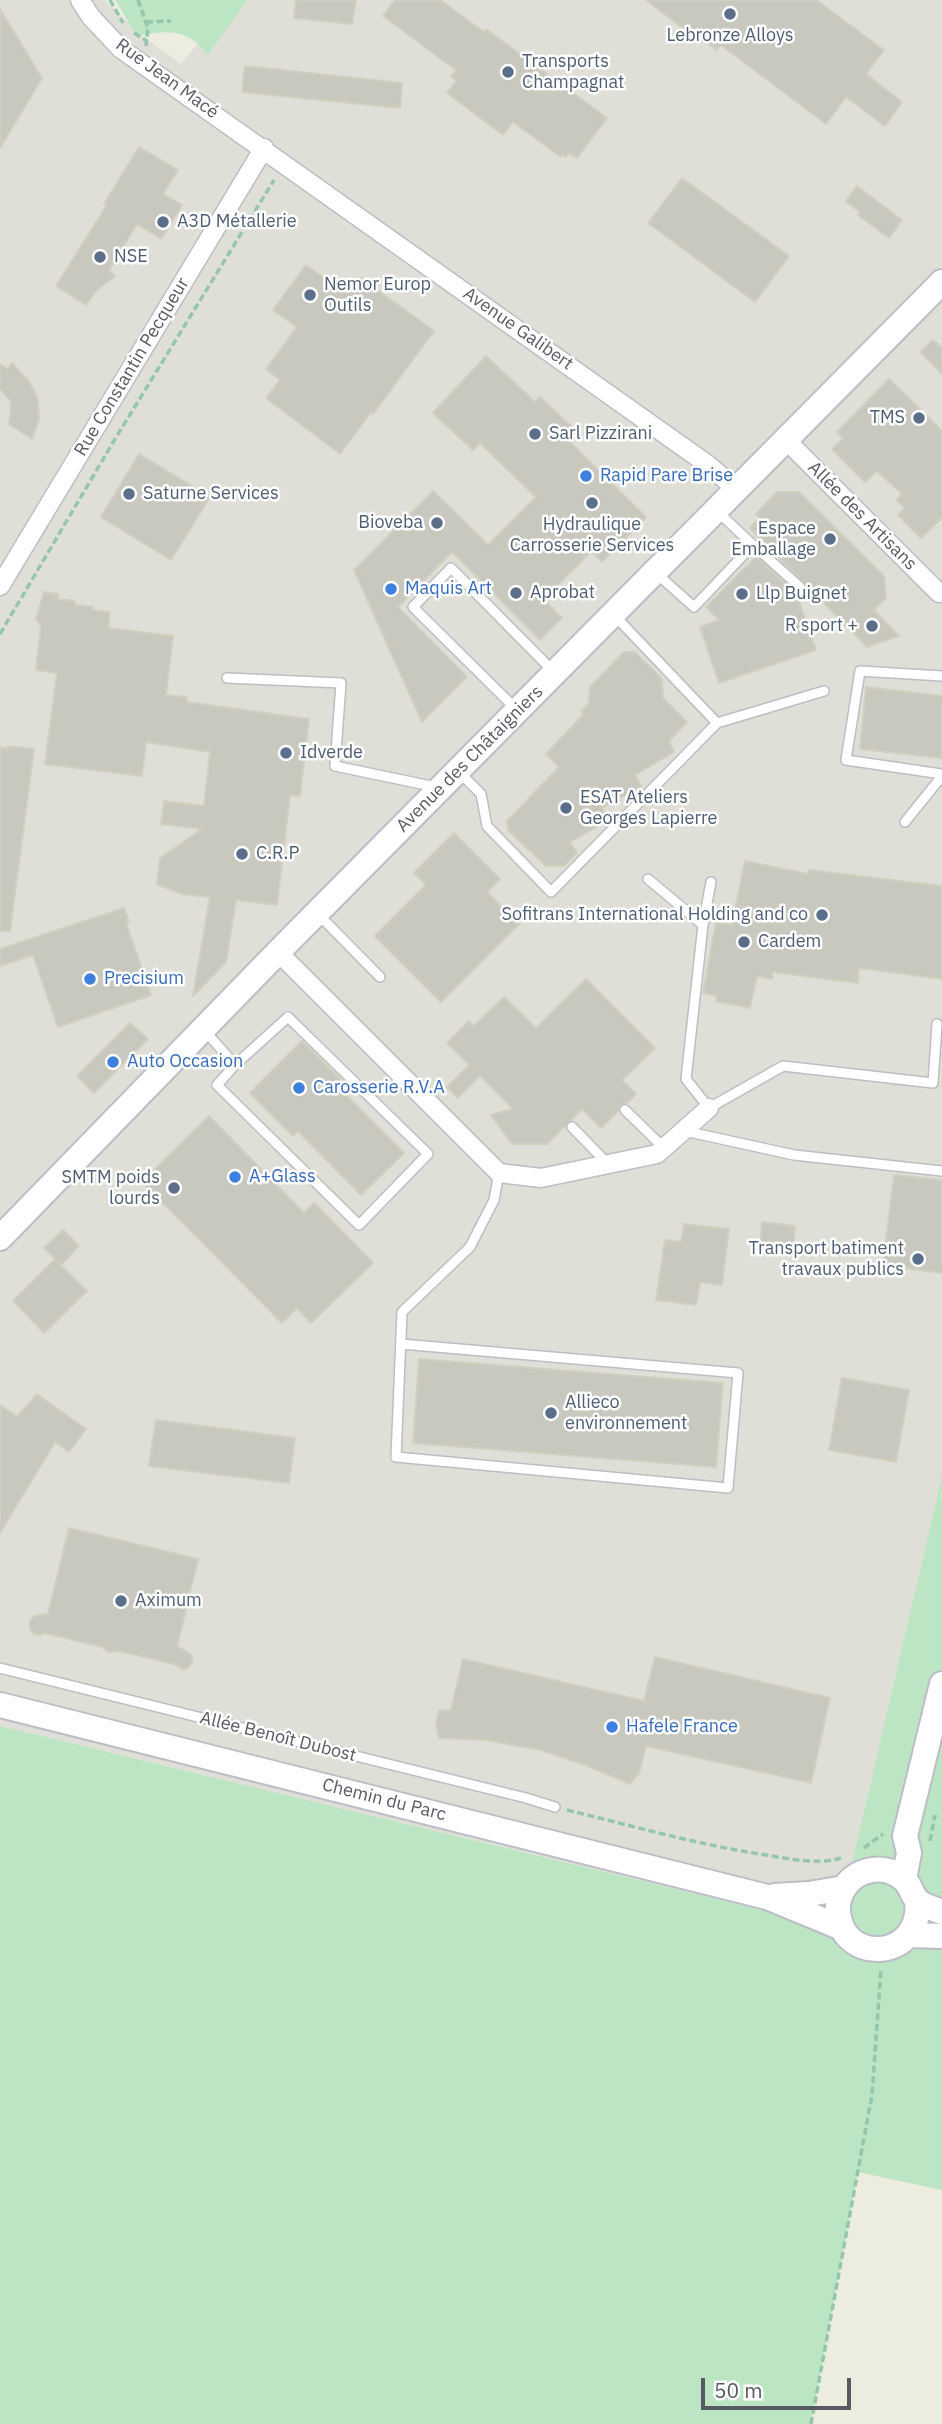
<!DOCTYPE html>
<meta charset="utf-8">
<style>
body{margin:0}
#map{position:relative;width:942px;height:2424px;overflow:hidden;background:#ececdf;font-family:"IBM Plex Sans",sans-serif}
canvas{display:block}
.scale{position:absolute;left:701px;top:2378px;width:150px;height:32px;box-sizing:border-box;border:4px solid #585a61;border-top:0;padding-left:9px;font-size:21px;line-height:24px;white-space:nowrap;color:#585a61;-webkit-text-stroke:5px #fff;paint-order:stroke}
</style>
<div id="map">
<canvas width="942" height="2424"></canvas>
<div class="scale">50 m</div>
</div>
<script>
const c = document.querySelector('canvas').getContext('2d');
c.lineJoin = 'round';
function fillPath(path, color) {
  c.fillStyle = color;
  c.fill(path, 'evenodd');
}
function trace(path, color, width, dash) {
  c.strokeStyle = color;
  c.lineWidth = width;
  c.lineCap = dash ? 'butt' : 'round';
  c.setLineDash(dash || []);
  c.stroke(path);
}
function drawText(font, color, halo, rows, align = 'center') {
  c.font = font + ' "IBM Plex Sans",sans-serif';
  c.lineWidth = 5;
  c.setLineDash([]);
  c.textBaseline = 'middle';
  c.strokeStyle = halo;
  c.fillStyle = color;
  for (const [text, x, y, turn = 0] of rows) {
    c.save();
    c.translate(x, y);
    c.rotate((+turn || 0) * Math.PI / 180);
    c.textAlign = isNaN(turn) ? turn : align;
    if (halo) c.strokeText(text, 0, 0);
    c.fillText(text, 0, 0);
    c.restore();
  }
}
fillPath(new Path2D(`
 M0,0H105L141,35L181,64L234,0H942V1475L837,1928L0,1726Z`), '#dfdfd7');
fillPath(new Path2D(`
 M115,0H247L208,55C188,28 166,30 137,36Z
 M942,1475V2190L858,2172L811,2424H0V1726L837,1928Z`), '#bbe5c3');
const building = new Path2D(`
 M296,0H356L352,24L294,18Z
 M395,0H440L484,32L486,29L607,118L577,158L569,153L566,157L563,155L561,157L513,122L503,135L447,93L457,81L451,77L456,70L383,16Z
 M646,0H816L884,50L866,74L902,102L885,126L846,97L826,124L721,45L717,50L695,34L693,36Z
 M0,9L42,78L0,148Z
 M245,66L402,83L400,108L242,92Z
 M139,147L178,170L163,194L182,205L161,239L137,224L109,270L115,276L96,291L86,305L56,286L107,205L104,204Z
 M682,178L789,256L755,302L648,223Z
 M857,186L902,220L889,238L858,215L860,212L846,201Z
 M306,265L346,294L359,277L434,331L373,414L371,412L340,454L266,398L280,380L266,369L297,327L273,310Z
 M933,340L942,348V374L920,352Z
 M486,356L535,402L540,397L572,427L564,436L646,517L602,562L592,551L543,599L562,618L540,640L452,552L398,607L467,677L422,722L354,570L433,491L488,545L536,497L480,443L473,450L433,413Z
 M12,363L29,381L38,400L39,419L32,439L9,424L11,408L10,400L0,389V364L8,369Z
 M889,379L942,431V518L921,538L898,515L905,508L896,500L902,494L877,471L865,482L832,449L843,439L837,432Z
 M139,454L210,497L171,560L101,517Z
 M777,492H799L884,576L886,598L874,610L899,636L867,647L750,528L760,518L756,514Z
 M756,557L796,593L816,650L719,683L700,627L719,620L706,607Z
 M44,592L58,594V599L75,601V605L93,607V610L110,612L108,628L173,636L166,695L187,697V702L309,719L300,796L290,795L277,905L236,900L226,962L193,996L210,897L182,894L157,884L160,858L202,829L161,824L164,801L204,806L210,752L146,742L142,776L45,764L57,673L36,670L41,625L36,619Z
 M624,652H635L662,679L663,698L687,722L669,741L674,752L635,775L641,786L602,808L609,820L570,842L577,853L564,866H546L508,830L507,821L559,767L546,754L584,714L581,712L589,703L590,687Z
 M866,687L942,696V758L860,749Z
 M8,746L34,749L10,931H0V747L8,749Z
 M454,833L500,879L487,892L519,924L441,1002L375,936L426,885L414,873Z
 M745,861L809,874V870L942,886V979L859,968L858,983L773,972L772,979L757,976L750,1008L716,1001L717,996L703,993L716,922L732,925Z
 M124,908L129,922L126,923L151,995L58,1027L33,955L0,966V949Z
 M586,979L655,1048L622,1080L636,1094L627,1103L621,1105L618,1111L601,1128L582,1109L547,1144H512L491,1115L513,1109L480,1076L458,1098L447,1087L469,1065L447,1043L469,1021L474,1026L504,997L536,1028Z
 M130,1023L148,1039L94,1093L77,1076Z
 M302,1041L345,1084L340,1089L404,1153L361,1195L298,1131L293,1136L250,1093Z
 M209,1116L304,1213L314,1203L373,1263L311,1323L297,1308L282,1323L142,1182Z
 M894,1175L942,1180V1273L883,1265Z
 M762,1222L795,1226L793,1250L760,1246Z
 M684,1224L729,1229L722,1285L700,1282L696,1305L656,1300L665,1240L681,1242Z
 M63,1230L79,1246L61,1265L44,1248Z
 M55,1259L87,1291L44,1333L13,1301Z
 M419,1359L723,1383L716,1467L413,1443Z
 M842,1378L909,1390L896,1462L829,1450Z
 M37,1394L86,1429L69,1452L55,1442L0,1533V1405L17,1417Z
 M156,1420L295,1438L289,1483L149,1466Z
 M69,1528L198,1559L177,1646L192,1655V1662L188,1668L183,1670L174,1664L118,1651L108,1652L102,1647L45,1633L39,1635L34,1634L30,1629V1621L34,1616L48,1614Z
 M655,1657L830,1698L811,1783L646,1746L639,1773L630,1784L585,1765L541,1750L485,1740L439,1738L436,1725L439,1711L451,1710L463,1659L644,1701Z`);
fillPath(building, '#c9c8bf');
trace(building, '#d1cfbe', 2);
const lane = new Path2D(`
 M753,545L800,587
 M656,573L694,607L753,545L718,512
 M615,616L717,723L824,691
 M942,676L860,671L846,760L942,774
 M227,678L341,683L335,766L436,787
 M517,710L413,607L451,568L554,672
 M458,771L481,794L487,826L551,892L717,723
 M905,822L942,776
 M648,879L703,925L686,1079L709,1108L783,1066L933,1083L937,1024
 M318,914L380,977
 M703,925L711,882
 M205,1031L235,1065L217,1085L359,1225L428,1154L288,1017L235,1065
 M625,1110L664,1148
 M572,1127L608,1164
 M685,1131L794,1155L942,1171
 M401,1344L738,1373L728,1488L396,1457L402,1312L470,1247L494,1200L499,1173
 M0,1668L526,1798L555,1807`);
const street = new Path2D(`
 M80,0L91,17L121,49L707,464L736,489
 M785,439L939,593
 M0,586L264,148
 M278,952L499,1173L541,1178L657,1154L709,1108`);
const secondary = new Path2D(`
 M0,1238L278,952L942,282
 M0,1705L767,1897L842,1928
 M904,1879L909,1853L905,1836L942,1684
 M775,1896L809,1894L844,1888
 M917,1900C924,1961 840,1966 838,1910C837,1898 844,1885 853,1878C865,1869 881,1867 894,1873C912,1881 909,1892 918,1901C923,1906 935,1909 942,1912
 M909,1935L942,1936`);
trace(lane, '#bdbdc4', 12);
trace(street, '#bdbdc4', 21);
trace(secondary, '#bcbec6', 28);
trace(new Path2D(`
 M110,0L123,23
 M138,0L148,28L146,46
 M146,22L171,21
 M134,33L147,41
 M0,634L115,439L274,180
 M567,1810C633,1826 699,1845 766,1855C790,1859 818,1865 841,1858
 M930,1841L935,1815
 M864,1848L883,1834
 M811,2424L872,2095L881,1969`), '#94c6ac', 3.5, [7, 3.5]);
trace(lane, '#fff', 9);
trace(street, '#fff', 18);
trace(secondary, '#fff', 24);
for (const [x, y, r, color] of [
 [730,14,7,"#5c6f8a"],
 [508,72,7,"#5c6f8a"],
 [163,222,7,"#5c6f8a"],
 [100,257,7,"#5c6f8a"],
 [310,295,7,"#5c6f8a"],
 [919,418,7,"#5c6f8a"],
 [535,434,7,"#5c6f8a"],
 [586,476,7,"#3f7fe0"],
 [129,494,7,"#5c6f8a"],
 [592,503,7,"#5c6f8a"],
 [437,523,7,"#5c6f8a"],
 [830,539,7,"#5c6f8a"],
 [391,589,7,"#3f7fe0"],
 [516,593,7,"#5c6f8a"],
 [742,594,7,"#5c6f8a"],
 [872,626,7,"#5c6f8a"],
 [286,753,7,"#5c6f8a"],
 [566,808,7,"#5c6f8a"],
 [242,854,7,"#5c6f8a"],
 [822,915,7,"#5c6f8a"],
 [744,942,7,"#5c6f8a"],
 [90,979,7,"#3f7fe0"],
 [113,1062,7,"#3f7fe0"],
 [299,1088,7,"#3f7fe0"],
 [235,1177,7,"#3f7fe0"],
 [174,1188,7,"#5c6f8a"],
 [918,1259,7,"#5c6f8a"],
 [551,1413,7,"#5c6f8a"],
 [121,1601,7,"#5c6f8a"],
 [612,1727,7,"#3f7fe0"]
]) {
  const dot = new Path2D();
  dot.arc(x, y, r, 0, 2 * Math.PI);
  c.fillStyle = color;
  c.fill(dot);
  trace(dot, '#fff', 2.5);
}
drawText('18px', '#4e5e75', '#fff', [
 ["Lebronze Alloys",730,36,"center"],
 ["Transports",522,62],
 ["Champagnat",522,83],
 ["A3D Métallerie",177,222],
 ["NSE",114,257],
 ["Nemor Europ",324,285],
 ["Outils",324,306],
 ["TMS",905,418,"right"],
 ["Sarl Pizzirani",549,434],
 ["Saturne Services",143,494],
 ["Bioveba",423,523,"right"],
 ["Hydraulique",592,525,"center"],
 ["Carrosserie Services",592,546,"center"],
 ["Espace",816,529,"right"],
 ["Emballage",816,550,"right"],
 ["Aprobat",530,593],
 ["Llp Buignet",756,594],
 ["R sport +",858,626,"right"],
 ["Idverde",300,753],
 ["ESAT Ateliers",580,798],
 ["Georges Lapierre",580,819],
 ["C.R.P",256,854],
 ["Sofitrans International Holding and co",808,915,"right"],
 ["Cardem",758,942],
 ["SMTM poids",160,1178,"right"],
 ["lourds",160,1199,"right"],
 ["Transport batiment",904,1249,"right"],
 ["travaux publics",904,1270,"right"],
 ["Allieco",565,1403],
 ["environnement",565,1424],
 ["Aximum",135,1601]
], 'left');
drawText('18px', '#585a61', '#fff', [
 ["Rue Jean Macé",167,79,36],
 ["Avenue Galibert",518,329,35],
 ["Rue Constantin Pecqueur",132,367,-59],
 ["Allée des Artisans",862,516,45],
 ["Avenue des Châtaigniers",470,759,-45],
 ["Allée Benoît Dubost",278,1737,14],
 ["Chemin du Parc",384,1800,14]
]);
drawText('18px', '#366cbe', '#fff', [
 ["Rapid Pare Brise",600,476],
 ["Maquis Art",405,589],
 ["Precisium",104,979],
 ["Auto Occasion",127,1062],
 ["Carosserie R.V.A",313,1088],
 ["A+Glass",249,1177],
 ["Hafele France",626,1727]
], 'left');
</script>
